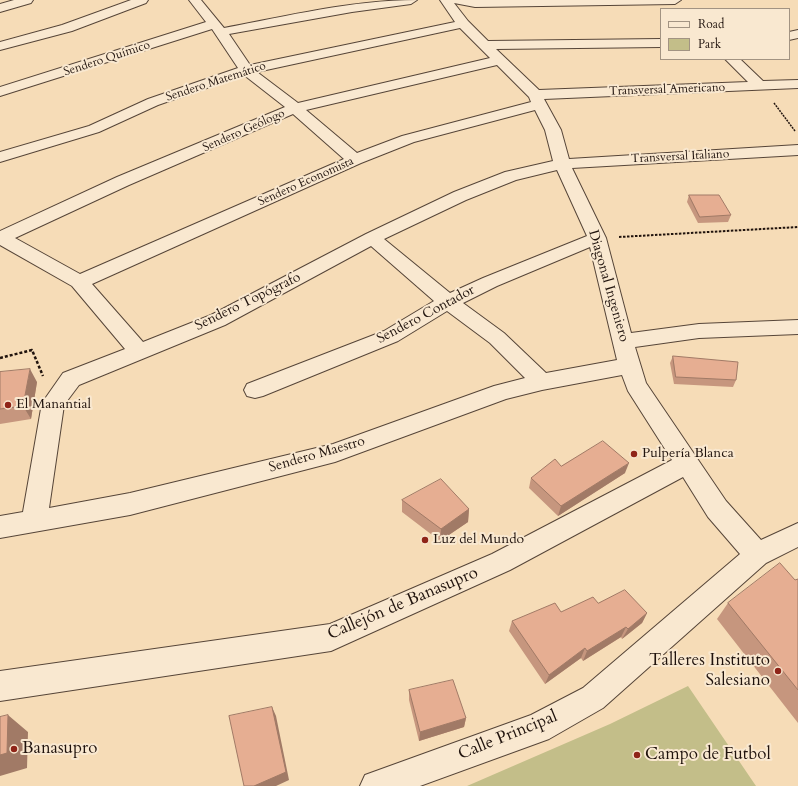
<!DOCTYPE html>
<meta charset="utf-8">
<style>
body{margin:0}
#map{position:relative;width:798px;height:786px;overflow:hidden;background:#f6dcb7;font-family:Cardo,serif}
canvas{display:block}
.legend{position:absolute;left:660px;top:8px;width:130px;height:52px;box-sizing:border-box;background:#f9e8d0;border:1px solid #a29382;margin:0;padding:5px 7px;list-style:none;font-size:12px;color:#20130d}
.legend li{display:flex;align-items:center;gap:8px;height:20px}
.legend b{width:20px;border:1px solid #a29382}
</style>
<div id="map">
<canvas width="798" height="786"></canvas>
<ul class="legend">
<li><b style="height:5px;background:#f9e8d0"></b>Road</li>
<li><b style="height:11px;background:#c3be89"></b>Park</li>
</ul>
</div>
<script>
const c = document.querySelector('canvas').getContext('2d');
c.lineJoin = 'round';
function fillPath(path, color) {
  c.fillStyle = color;
  c.fill(path, 'evenodd');
}
function trace(path, color, width, dash) {
  c.strokeStyle = color;
  c.lineWidth = width;
  c.lineCap = dash ? 'butt' : 'round';
  c.setLineDash(dash || []);
  c.stroke(path);
}
function drawText(font, color, halo, rows, align = 'center') {
  c.font = font + ' Cardo,serif';
  c.lineWidth = 4;
  c.setLineDash([]);
  c.textBaseline = 'middle';
  c.strokeStyle = halo;
  c.fillStyle = color;
  for (const [text, x, y, turn = 0] of rows) {
    c.save();
    c.translate(x, y);
    c.rotate((+turn || 0) * Math.PI / 180);
    c.textAlign = isNaN(turn) ? turn : align;
    if (halo) c.strokeText(text, 0, 0);
    c.fillText(text, 0, 0);
    c.restore();
  }
}
fillPath(new Path2D(`
 M688,686L756,786H467L610,724Z`), '#c3be89');
const minor = new Path2D(`
 M14,0H33L31,3L0,12V4Z
 M131,0H148L146,3L72,31L0,50V42L62,25Z
 M189,0H201L224,28C288,16 352,0 417,0L411,4L352,12L229,34L250,65L455,22L440,0H681L675,4L475,7L454,3L468,21L488,41L661,39V47L496,49L539,90L748,82L725,59H740L763,81L798,80V88L544,99L561,130L569,159L798,145V155L572,168L606,238L631,333L699,324L798,320V334L699,338L635,347L646,383L726,501L761,540L798,523V547L766,563L603,708L549,739L420,786H360L365,775L531,715L583,688L740,554L708,517L683,477L510,570L331,651L0,701V671L330,624L492,554L672,460L628,391L622,375L542,390L506,399L335,462L130,515L0,538V516L23,512L42,403L63,373L125,349L72,286L0,245V231L117,177L285,107L244,75L158,105L99,132L0,162V152L89,126L148,99L238,68L212,29L0,96V87L206,22ZM460,28L490,58L298,103L257,72ZM497,65L529,97L531,102L402,136L357,153L306,110ZM535,110L545,130L553,161L505,172L454,192L366,234L211,315L143,342L92,284L361,163L414,142ZM293,114L344,159L80,274L15,238L129,185ZM557,170L587,236L483,278L450,293L384,239L466,200L516,180ZM371,246L434,301L384,331L247,384L244,390L247,396L255,398L263,396L398,341L447,311L490,343L525,378L494,386L333,444L130,493L49,508L64,405L79,385L225,325ZM590,247L617,360L546,373L504,333L463,303L497,286Z
 M798,30V38L789,40V32Z`);
trace(minor, '#564538', 2);
trace(new Path2D(`
 M774,103L795,131`), '#20130d', 1.5, [2, 1]);
trace(new Path2D(`
 M619,237L798,227`), '#20130d', 2, [2.5, 1.5]);
trace(new Path2D(`
 M0,358L32,350L43,376`), '#20130d', 2.5, [3, 2]);
fillPath(minor, '#f9e8d0');
fillPath(new Path2D(`
 M689,195L731,215L728,222L698,223L687,202Z
 M673,356L736,380L733,387L674,384L670,363Z
 M0,372L37,382L31,419L0,424Z
 M561,466L625,473L558,516L529,488L531,478Z
 M402,500L469,509L468,522L440,541L402,512Z
 M798,579V723L717,619L728,603Z
 M598,603L647,613L642,623L622,639L621,637L583,661L581,658L545,684L509,631L512,621L561,612Z
 M409,690L466,718L464,727L419,741L409,700Z`), '#c6967e');
fillPath(new Path2D(`
 M30,369L37,382L31,419L23,406Z
 M629,463L625,473L558,516L561,506Z
 M469,509L468,522L440,541L441,529Z
 M647,613L642,623L622,639L628,629Z
 M626,627L621,637L583,661L587,651Z
 M585,648L581,658L545,684L549,675Z
 M272,707L276,716L289,780L276,786H254Z
 M8,715L28,732L27,768L0,776V755Z
 M466,718L464,727L419,741L420,732Z`), '#a17a66');
const building = new Path2D(`
 M689,195H719L731,215L700,217Z
 M673,356L738,362L736,380L676,377Z
 M30,369L23,406L0,409V372Z
 M603,441L629,463L561,506L531,478L555,459L561,466Z
 M441,479L469,509L441,529L402,500Z
 M780,563L795,580L798,579V690L728,603Z
 M625,590L647,613L628,629L626,627L587,651L585,648L549,675L512,621L555,603L561,612L593,597L598,603Z
 M453,680L466,718L420,732L409,690Z
 M272,707L286,772L254,786H244L229,716Z
 M8,715L7,753L0,755V717Z`);
fillPath(building, '#e6ae92');
trace(building, '#a17a66', 1);
for (const [x, y, r, color] of [
 [8,405,4,"#8f2418"],
 [634,454,4,"#8f2418"],
 [425,540,4,"#8f2418"],
 [778,671,4,"#8f2418"],
 [14,749,4,"#8f2418"],
 [637,755,4,"#8f2418"]
]) {
  const dot = new Path2D();
  dot.arc(x, y, r, 0, 2 * Math.PI);
  c.fillStyle = color;
  c.fill(dot);
  trace(dot, '#f9e8d0', 1.5);
}
drawText('12px', '#20130d', '#f9e8d0', [
 ["Sendero Químico",107,59,-18],
 ["Sendero Matemático",216,82,-18],
 ["Transversal Americano",667,90,-2],
 ["Sendero Geólogo",244,131,-24],
 ["Transversal Italiano",680,157,-3],
 ["Sendero Economista",306,182,-24]
]);
drawText('14px', '#20130d', '#f9e8d0', [
 ["Diagonal Ingeniero",608,286,74],
 ["Sendero Topógrafo",248,302,-26],
 ["Sendero Contador",426,315,-28],
 ["Sendero Maestro",317,455,-16]
]);
drawText('14px', '#20130d', '#f9e8d0', [
 ["El Manantial",16,405],
 ["Pulpería Blanca",642,454],
 ["Luz del Mundo",433,540]
], 'left');
drawText('17px', '#20130d', '#f9e8d0', [
 ["Callejón de Banasupro",403,604,-23],
 ["Calle Principal",508,736,-22]
]);
drawText('17px', '#20130d', '#f9e8d0', [
 ["Talleres Instituto",770,661,"right"],
 ["Salesiano",770,681,"right"],
 ["Banasupro",22,749],
 ["Campo de Futbol",645,755]
], 'left');
</script>
